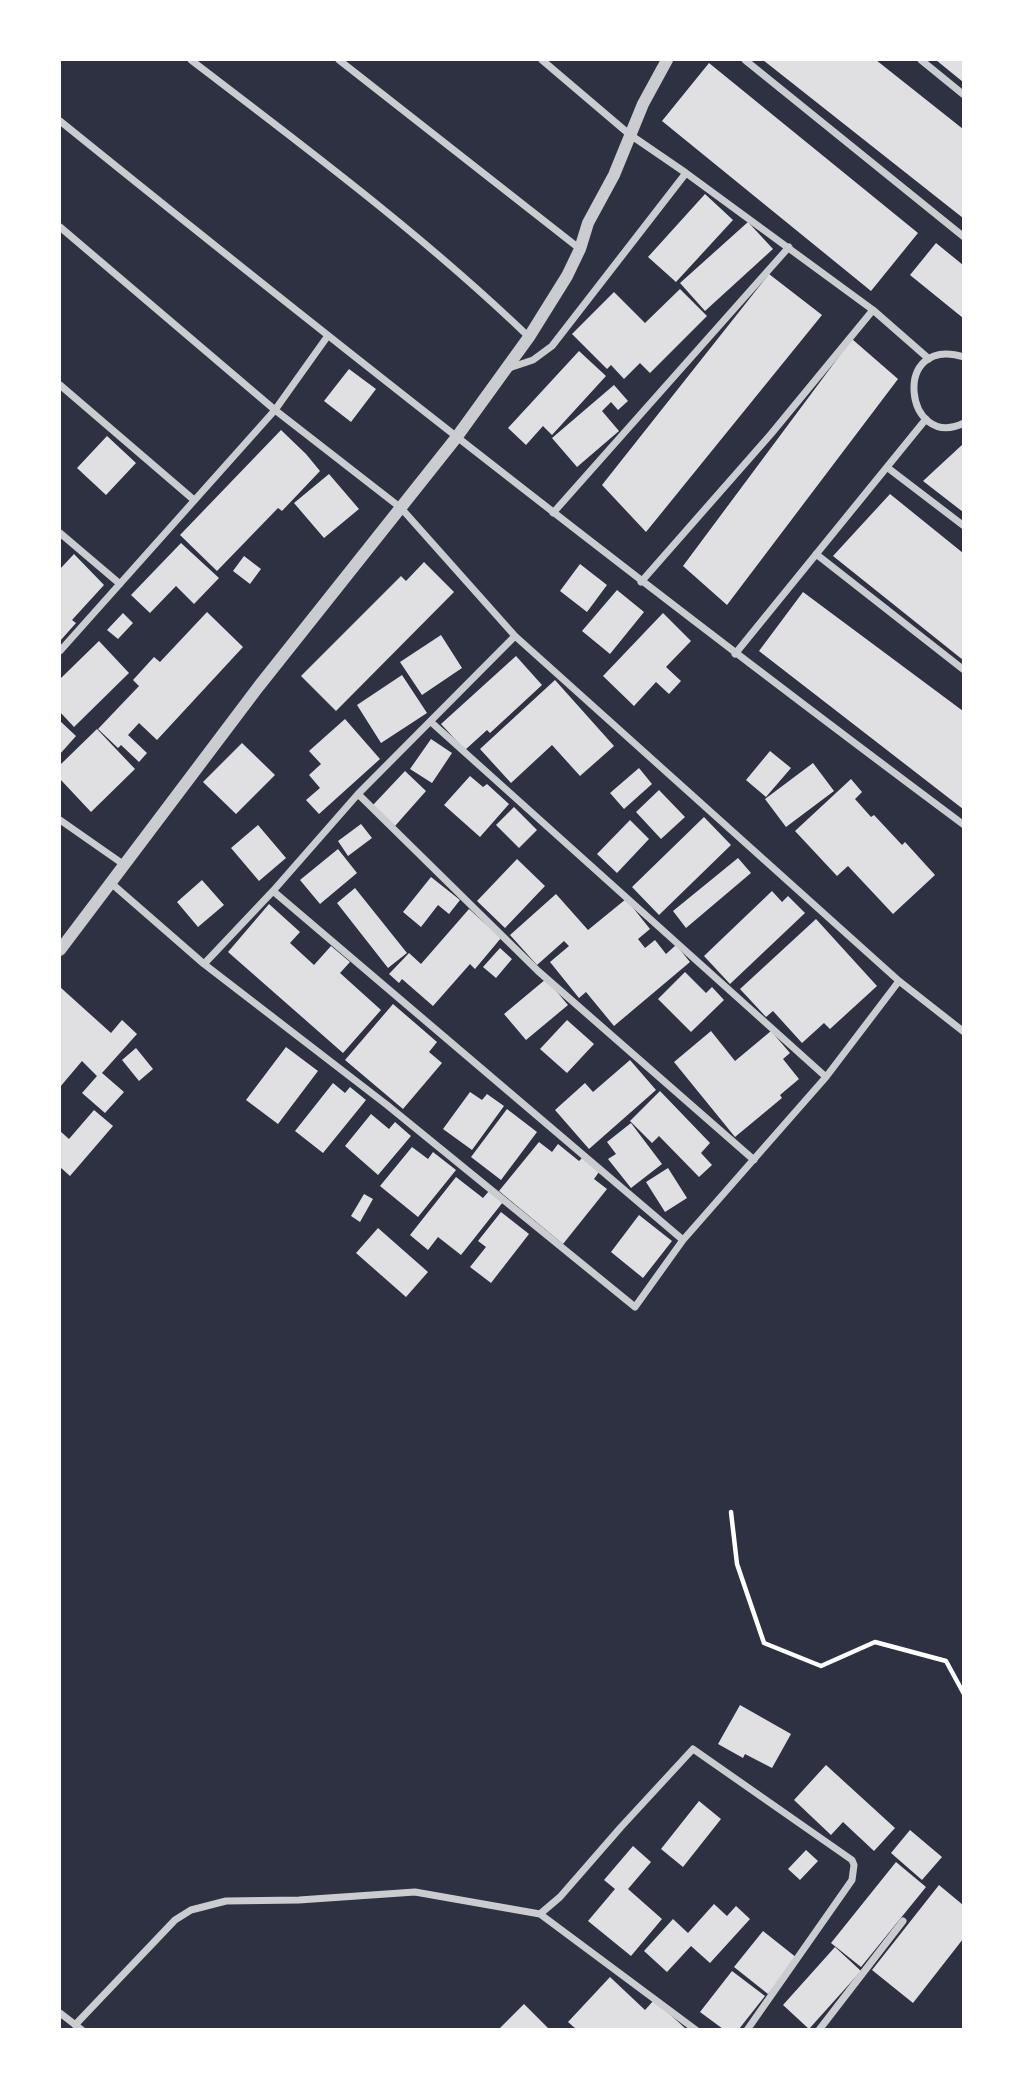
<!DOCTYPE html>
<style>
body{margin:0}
#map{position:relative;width:1023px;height:2089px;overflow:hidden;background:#2d3142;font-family:"Alegreya Sans",sans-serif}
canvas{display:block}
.frame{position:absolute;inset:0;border:61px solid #fff;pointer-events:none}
</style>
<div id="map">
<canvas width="1023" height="2089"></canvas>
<div class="frame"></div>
</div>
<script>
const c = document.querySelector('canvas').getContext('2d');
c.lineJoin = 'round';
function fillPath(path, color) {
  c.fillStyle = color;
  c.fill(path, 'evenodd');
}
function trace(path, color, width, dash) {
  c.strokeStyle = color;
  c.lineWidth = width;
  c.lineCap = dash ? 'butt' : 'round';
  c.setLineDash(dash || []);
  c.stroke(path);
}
fillPath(new Path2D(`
 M763,60H876L963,129V218Z
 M936,60H963V82Z
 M709,63L918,233L871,291L662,121Z
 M705,194L733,220L676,282L648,257Z
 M748,222L773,249L705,311L680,283Z
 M936,243L963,265V318L910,275Z
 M769,274L822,315L646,532L602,485Z
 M680,289L707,316L650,373L640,363L624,379L611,365L607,369L572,334L614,292L645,323Z
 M852,339L898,379L727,605L683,566Z
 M579,351L606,376L552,435L543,426L526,445L508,428Z
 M349,369L376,389L351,422L324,401Z
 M614,385L628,401L618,410L611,402L602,411L619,431L577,467L552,438Z
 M281,430L306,454L320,471L282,511L278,508L217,571L180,535Z
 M107,436L136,463L106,495L77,468Z
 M963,444V512L923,481Z
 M329,474L359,509L324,538L294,503Z
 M890,494L963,553V660L833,556Z
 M181,543L219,578L194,604L176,586L150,613L131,595Z
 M74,554L104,585L72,620L76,623L60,641V569Z
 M244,556L261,569L250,584L233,571Z
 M424,562L454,592L336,711L301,676L401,576L406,581Z
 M580,564L607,585L587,612L560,591Z
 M617,590L644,612L610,654L582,631Z
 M803,592L963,711V809L759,651Z
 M207,612L243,647L157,740L139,723L128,735L147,753L139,762L121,745L118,748L98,729L139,686L133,680L154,657L160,662Z
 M123,613L133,623L118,639L107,630Z
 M663,613L691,641L666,667L681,681L669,694L656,682L634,706L603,676Z
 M441,635L462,668L422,695L400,662Z
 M99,641L129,673L74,727L60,712V679Z
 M516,656L542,685L490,733L487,730L465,750L441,724Z
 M402,675L427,713L381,743L357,705Z
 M555,680L614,746L580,776L552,745L511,783L480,749Z
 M345,719L380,759L319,814L306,800L320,788L309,775L321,764L309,751Z
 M60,721L76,736L60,754Z
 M97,729L135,769L91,812L60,779V765Z
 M431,739L452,753L432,783L410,769Z
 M242,743L275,775L236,814L203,782Z
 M770,751L791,768L766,797L746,780Z
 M813,763L834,791L786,827L765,799Z
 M639,768L652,784L624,809L610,793Z
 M405,771L426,791L395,826L373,805Z
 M470,776L483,787L487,784L509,804L480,837L444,805Z
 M851,779L862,792L855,799L871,817L874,815L902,845L905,842L935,875L893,914L848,866L837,876L795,831Z
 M659,790L685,817L661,839L636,812Z
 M514,807L537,830L519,848L496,825Z
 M704,817L731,845L659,915L632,887Z
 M630,820L649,839L617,873L597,854Z
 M361,824L372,838L348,856L338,841Z
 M258,825L286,858L259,881L231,848Z
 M338,849L357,873L320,904L300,880Z
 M738,858L751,873L686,928L673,911Z
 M517,859L545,886L505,928L477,901Z
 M431,877L460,900L449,914L438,905L421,927L403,912Z
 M202,880L224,905L198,927L177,902Z
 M355,888L407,953L388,968L337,903Z
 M772,891L782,902L788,896L805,913L730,984L704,956Z
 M556,894L588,930L626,899L650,929L638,939L645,948L655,940L666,954L676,945L690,962L614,1026L586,992L579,998L550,962L569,946L564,941L537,965L510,935Z
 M269,904L300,932L290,943L314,965L331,946L350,962L340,973L381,1010L343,1053L228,952Z
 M469,909L501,938L475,969L470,964L433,1006L402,979L399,983L389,974L409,953L421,964Z
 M816,919L877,986L830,1029L824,1023L802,1043L773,1011L766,1017L740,989Z
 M500,948L512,959L496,978L483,967Z
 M685,972L706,993L712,987L724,1000L691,1032L658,999Z
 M546,979L568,1005L526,1040L504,1014Z
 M60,987L111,1033L122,1020L137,1034L102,1073L124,1092L105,1113L82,1093L97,1076L82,1061L60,1087Z
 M393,1004L437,1042L429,1052L442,1063L403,1109L345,1060Z
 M567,1020L594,1044L567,1073L540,1049Z
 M711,1031L735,1061L771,1031L790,1053L783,1059L799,1079L780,1095L782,1098L735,1137L674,1062Z
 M286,1047L318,1071L278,1124L246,1100Z
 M136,1048L153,1069L139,1081L122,1060Z
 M630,1060L656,1090L589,1149L555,1110L585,1083L593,1092Z
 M333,1083L345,1093L350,1087L366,1100L323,1153L295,1131Z
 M660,1091L710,1143L701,1153L712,1165L699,1177L659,1136L652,1143L630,1121Z
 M470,1092L482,1100L487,1094L504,1106L472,1150L443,1129Z
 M507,1109L537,1132L501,1180L471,1157Z
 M94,1110L113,1126L70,1176L60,1167V1131L69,1139Z
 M371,1114L389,1129L395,1122L411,1136L378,1175L345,1146Z
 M631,1123L662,1164L631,1188L608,1159L616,1154L607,1142Z
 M539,1142L552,1152L558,1144L579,1161L582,1158L599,1172L594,1179L607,1189L563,1244L499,1191Z
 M412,1147L428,1159L433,1152L456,1170L418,1217L380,1186Z
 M668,1168L687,1198L665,1212L646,1182Z
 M456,1177L483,1198L489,1191L503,1202L461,1255L438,1237L428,1250L410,1235Z
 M364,1194L373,1199L360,1222L351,1216Z
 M501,1212L529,1234L491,1283L470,1267L486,1247L478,1241Z
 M639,1215L672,1241L643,1278L611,1252Z
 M378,1228L428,1272L406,1297L356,1253Z
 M740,1705L791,1734L772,1768L745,1754L743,1758L718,1744Z
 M826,1765L895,1828L874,1851L843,1822L831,1835L794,1800Z
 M699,1801L721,1819L683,1867L661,1849Z
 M910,1830L942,1857L922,1880L891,1853Z
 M633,1846L651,1862L628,1889L662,1919L631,1956L588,1921L615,1889L604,1880Z
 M806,1850L818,1861L800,1880L788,1869Z
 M896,1862L926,1887L861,1967L831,1943Z
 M939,1885L963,1905V1939L913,2003L872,1970Z
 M714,1904L727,1916L736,1906L750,1919L710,1963L691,1946L667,1972L644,1951L673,1919L688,1933Z
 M763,1931L797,1958L768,1994L734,1967Z
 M835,1947L861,1971L809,2029L783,2005Z
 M732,1971L765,1996L739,2029H723L700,2012Z
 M610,1977L645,2010L654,2000L686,2029H576L568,2022Z
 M524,2004L549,2029H499Z`), '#e0e0e3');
trace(new Path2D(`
 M731,1512L737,1564L764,1643L821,1666L875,1642L946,1661L964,1694`), '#fff', 4.5);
trace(new Path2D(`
 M191,60C306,148 424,236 529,337
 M339,60L580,249
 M542,60L629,134L686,173L873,310L929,359
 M745,60L964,237
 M921,60L964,95
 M60,121C357,361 657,596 964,825
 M60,227L275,410L401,508L515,636L899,981L964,1032
 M964,357C890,334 905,452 964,423
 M509,368L533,360L552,346L686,173
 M60,385L194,500
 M888,468L964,526
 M553,513L789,247
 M60,533L120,584
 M816,554L964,670
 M641,582L771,434L873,310
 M515,636L358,794L273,891L683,1240
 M60,651L275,410L327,337
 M735,654L926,419
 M431,722L826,1077
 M358,794L538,971L754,1160
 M60,820L123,864
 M111,883L204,964L387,1105L635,1307L683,1240L826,1077L899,981
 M204,964L273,891
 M540,1914L696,2030
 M60,2013L82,2030
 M75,2025L175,1920L191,1910L226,1901L299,1900L415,1892L540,1914L560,1897L621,1827L693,1749L852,1860L854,1865L852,1880L747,2030
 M819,2030L903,1921`), '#caccd0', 7);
trace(new Path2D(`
 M60,950L259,686L456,438L529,337L567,276L580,249L588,223L614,175L643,104L667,60`), '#caccd0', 12);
</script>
